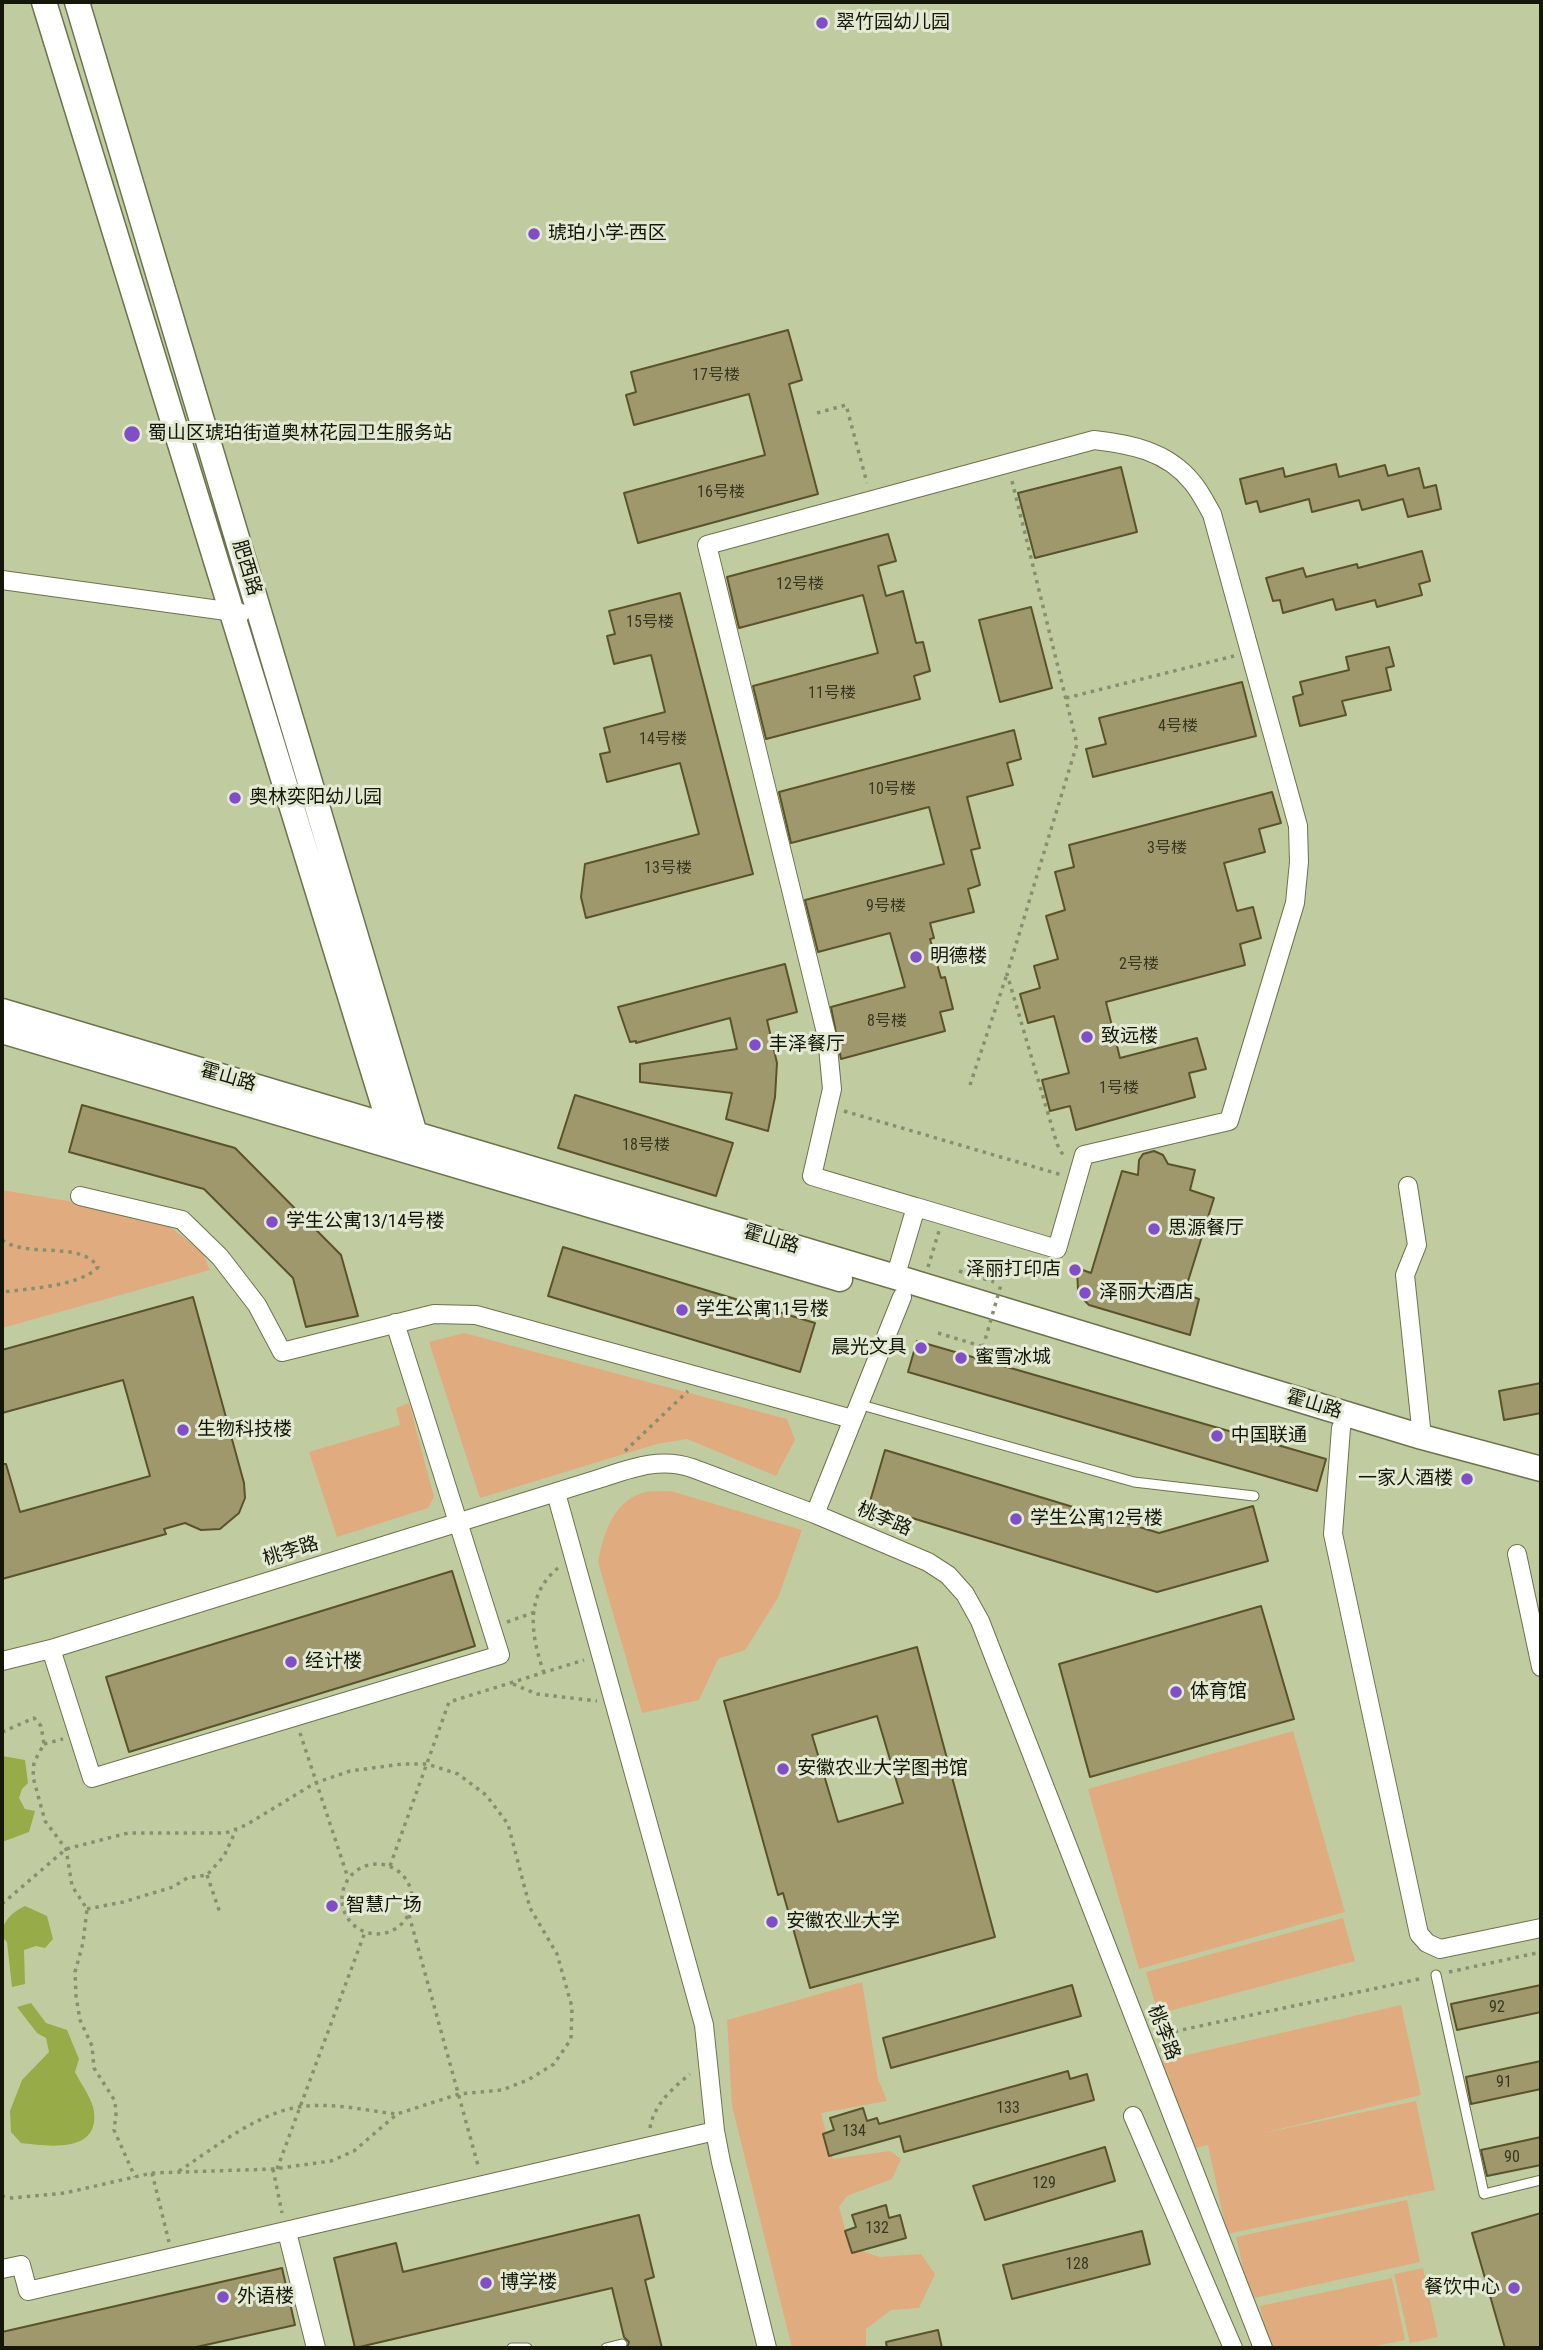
<!DOCTYPE html>
<html>
<head>
<meta charset="utf-8">
<style>
  body { margin:0 }
  #map { position:relative; width:1543px; height:2350px; overflow:hidden; background:#c0cca0; font-family:"Roboto Condensed",sans-serif }
  canvas { display:block }
  .frame { position:absolute; inset:0; border:4px solid #141707; pointer-events:none }
</style>
</head>
<body>
<div id="map">
<canvas width="1543" height="2350"></canvas>
<div class="frame"></div>
</div>
<script>
const g = document.querySelector('canvas').getContext('2d');
g.lineJoin = 'round';
function fill(path, color) { g.fillStyle = color; g.fill(path, 'evenodd'); }
function trace(path, color, width, dash) { g.strokeStyle = color; g.lineWidth = width; g.lineCap = dash ? 'butt' : 'round'; g.setLineDash(dash || []); g.stroke(path); }
function label(font, color, halo, rows, align = 'center') {
  g.font = font + ' "Roboto Condensed","Noto Sans SC",sans-serif'; g.lineWidth = 6; g.setLineDash([]); g.textBaseline = 'middle'; g.strokeStyle = halo; g.fillStyle = color; for (const [text, x, y, turn = 0] of rows) {
    g.save(); g.translate(x, y); g.rotate((+turn || 0) * Math.PI / 180); g.textAlign = isNaN(turn) ? turn : align; if (halo) g.strokeText(text, 0, 0); g.fillText(text, 0, 0); g.restore();
  }
}
fill(new Path2D(`
  M2,1190L157,1216L203,1253L210,1270L2,1328Z
  M464,1333L787,1419L795,1440L776,1476L687,1439L657,1444L480,1498L429,1342Z
  M409,1403L434,1497L428,1508L337,1537L309,1452L400,1425L396,1408Z
  M671,1491L802,1530L778,1598L745,1650L718,1659L699,1700L642,1713L598,1562C603,1535 613,1502 642,1493C650,1490 662,1492 671,1491Z
  M1293,1731L1345,1912L1139,1969L1088,1789Z
  M1343,1918L1355,1961L1158,2014L1146,1972Z
  M862,1982L878,2079L887,2101L821,2113L833,2159L890,2151L901,2159L892,2179L847,2196L839,2207L850,2247L880,2257L921,2254L935,2274L919,2308L891,2310L866,2329V2348H792L732,2106L727,2020Z
  M1401,2005L1421,2095L1259,2134L1416,2101L1435,2190L1227,2234L1208,2145L1182,2151L1161,2061Z
  M1407,2200L1420,2262L1250,2299L1236,2237Z
  M1423,2268L1438,2337L1410,2343L1394,2274Z
  M1392,2278L1405,2340L1366,2348H1269L1260,2306Z`), '#e1ab80');
fill(new Path2D(`
  M2,1756L25,1760L28,1783L22,1789L19,1798L25,1809L35,1811L29,1832L2,1842Z
  M25,1906L47,1916L53,1939L45,1948L36,1946L24,1950L25,1984L12,1987L7,1942L2,1937C2,1921 12,1912 25,1906Z
  M31,2003L46,2023L67,2030L79,2059L75,2072C81,2084 93,2100 94,2112C99,2154 47,2146 21,2143L11,2132L10,2111L22,2080L49,2052L46,2038L37,2033L17,2007Z`), '#97ab48');
const building = new Path2D(`
  M788,330L802,380L789,384L818,494L638,543L624,493L765,455L749,394L634,425L626,395L636,392L631,372Z
  M1336,464L1339,477L1385,465L1388,476L1419,468L1424,488L1436,485L1441,509L1408,517L1403,499L1362,510L1359,500L1312,512L1309,499L1260,512L1257,501L1246,504L1240,479L1283,468L1285,477Z
  M1121,467L1137,532L1035,558L1018,493Z
  M888,534L896,561L878,566L886,596L903,591L916,643L923,642L930,671L914,676L920,699L766,739L753,686L878,653L863,595L739,628L727,577Z
  M1422,551L1430,581L1419,584L1422,595L1377,607L1375,600L1336,610L1333,599L1283,613L1280,600L1273,601L1266,578L1303,568L1306,577L1357,564L1358,568Z
  M680,593L753,874L586,918L581,897L585,864L699,834L680,763L607,782L600,754L610,752L604,728L665,712L651,655L614,664L607,636L615,634L609,611Z
  M1031,607L1052,688L1000,702L979,620Z
  M1389,647L1394,666L1386,668L1391,690L1342,701L1346,715L1300,726L1293,697L1303,694L1300,682L1349,670L1346,657Z
  M1242,682L1256,736L1093,777L1086,749L1106,744L1099,718Z
  M1014,730L1021,759L1007,763L1013,785L967,797L980,848L971,850L980,885L968,889L974,912L930,923L934,938L930,939L941,978L945,977L953,1009L940,1012L945,1031L841,1059L831,1007L905,987L890,933L818,952L805,900L944,864L929,807L791,843L779,792Z
  M1272,792L1281,823L1259,829L1265,852L1224,863L1237,911L1253,907L1261,938L1240,944L1245,965L1106,1002L1120,1058L1197,1038L1206,1069L1189,1073L1195,1097L1076,1130L1070,1106L1050,1111L1042,1080L1069,1073L1054,1016L1028,1023L1020,994L1040,988L1034,966L1058,959L1046,916L1065,910L1055,872L1074,867L1069,845Z
  M785,964L797,1012L767,1020L777,1063L775,1097L768,1131L726,1119L732,1093L640,1082V1064L737,1049L730,1018L636,1043V1041L630,1042L618,1007Z
  M575,1095L733,1143L716,1196L558,1148Z
  M82,1105L235,1148L341,1255L358,1316L306,1327L293,1278L204,1189L69,1152Z
  M1154,1151L1163,1155L1168,1164L1195,1170L1190,1190L1214,1198L1184,1294L1199,1299L1190,1335L1089,1305L1082,1298L1078,1290L1077,1268L1091,1273L1122,1171L1138,1175L1139,1160L1143,1154Z
  M563,1247L815,1323L800,1372L548,1296Z
  M193,1297L244,1483L245,1498L239,1513L220,1529L201,1530L185,1523L164,1529L166,1534L2,1579V1464H6L20,1512L150,1476L123,1380L2,1413V1350Z
  M917,1341L1326,1459L1317,1491L908,1372Z
  M1541,1383V1413L1504,1420L1499,1391Z
  M885,1450L1159,1533L1253,1506L1268,1561L1157,1592L869,1505Z
  M452,1571L475,1646L129,1752L106,1677Z
  M1261,1606L1294,1719L1090,1777L1059,1664Z
  M917,1647L995,1937L810,1988L783,1893L778,1895L724,1701ZM877,1716L903,1803L838,1822L812,1735Z
  M1072,1985L1081,2016L891,2068L883,2038Z
  M1541,1985V2012L1457,2030L1451,2004Z
  M1541,2061V2089L1471,2104L1466,2077Z
  M1068,2071L1070,2079L1087,2074L1094,2100L904,2152L900,2136L829,2156L823,2134L834,2130L830,2118L863,2108L867,2121L877,2118L879,2124Z
  M1541,2137V2165L1487,2176L1481,2150Z
  M1105,2147L1115,2181L985,2220L973,2186Z
  M886,2205L889,2218L900,2215L906,2238L852,2253L845,2231L856,2227L852,2215Z
  M1541,2213V2348H1505L1472,2233Z
  M639,2215L654,2277L645,2280L662,2348H627L629,2342L624,2337L612,2288L355,2348L334,2258L396,2243L403,2272Z
  M1142,2231L1150,2264L1012,2299L1003,2265Z
  M282,2268L295,2325L192,2348H2V2332Z
  M938,2330L942,2348H887L886,2342Z`);
fill(building, '#a0986d');
trace(building, '#5a5329', 2);
const lane = new Path2D(`
  M858,1404L1134,1482L1254,1496
  M1436,1975L1484,2194L1541,2180
  M512,2348H527
  M606,2348L622,2344`);
const street = new Path2D(`
  M2,580L241,613
  M1408,1186L1417,1245L1405,1275L1422,1437
  M80,1196L182,1220L220,1257L257,1305L282,1352L434,1314L476,1315L852,1419
  M895,1278L916,1207L1057,1249L1084,1155L1229,1121L1295,903L1299,862L1298,826L1212,514C1206,504 1200,491 1192,482C1167,451 1130,444 1094,440L707,545L827,1037L832,1089L812,1176L916,1207
  M1341,1428L1333,1534L1419,1934L1427,1943L1440,1949L1541,1928
  M556,1493L704,2025L715,2131L721,2162L767,2348
  M815,1514L902,1297
  M1517,1554L1541,1667
  M51,1649L92,1778L500,1655L395,1323
  M2,1661L51,1649L595,1480C627,1470 658,1456 692,1468L815,1514L928,1562L948,1575L965,1594L980,1621L1263,2348
  M1133,2116L1233,2348
  M287,2232L316,2348
  M2,2269L21,2265L28,2291L715,2131`);
const secondary = new Path2D(`
  M44,2L390,1126
  M77,2L415,1134
  M2,1011L909,1281L1422,1437L1541,1469
  M2,1031L840,1279`);
trace(lane, '#6a744c', 11);
trace(street, '#6a744c', 20);
trace(secondary, '#6a744c', 27);
trace(new Path2D(`
  M817,413L846,405L867,483
  M1012,481L1077,744L1007,974L1057,1144L1064,1157
  M1066,698L1234,656
  M970,1085L1007,974
  M844,1111L1062,1175
  M2,1240C30,1259 80,1240 98,1267C81,1286 27,1289 2,1292
  M928,1267L939,1231
  M959,1271L994,1282
  M938,1333L1027,1360
  M625,1451L688,1391
  M507,1622L535,1612
  M544,1673C531,1636 524,1596 558,1568
  M513,1684L537,1694L597,1701
  M2,1732L34,1718L41,1726L44,1744L34,1762L33,1777L45,1821L66,1849L72,1886L87,1909L83,1943L75,1972L76,1996L80,2020L92,2046L94,2068L115,2101L116,2115L114,2130L135,2177
  M300,1733L348,1878
  M44,1744L63,1739
  M342 1899a35 35 0 1 1 70 0a35 35 0 1 1-70 0Z
  M390,1866L449,1702L584,1660
  M207,1875L220,1913
  M2,1904L66,1849L128,1833H226L246,1825L315,1783L350,1771L402,1764H427L458,1774L486,1795L508,1824L530,1908L557,1954L572,2007L571,2039L554,2064L528,2080L502,2090L459,2094L397,2114L354,2151L331,2161L273,2169L152,2173L65,2193L12,2198L2,2196
  M87,1909L123,1902L173,1887L187,1878L207,1875L224,1856L236,1830
  M409,1915L479,2169
  M1449,1972L1541,1952
  M1158,2035L1424,1978
  M650,2128C654,2104 673,2088 690,2074
  M273,2169L282,2213
  M277,2169L365,1932
  M179,2171C216,2147 254,2115 298,2107C330,2102 364,2110 396,2114
  M152,2173L169,2242`), '#87906d', 3.5, [3.5, 5]);
trace(lane, '#fff', 9);
trace(street, '#fff', 18);
trace(secondary, '#fff', 24);
trace(new Path2D(`
  M983,1347L1001,1285`), '#87906d', 3.5, [3.5, 5]);
for (const [x, y, r, color] of [
  [822,23,7,"#804ec6"],
  [534,234,7,"#804ec6"],
  [132,434,9,"#804ec6"],
  [235,798,7,"#804ec6"],
  [916,957,7,"#804ec6"],
  [1087,1037,7,"#804ec6"],
  [755,1045,7,"#804ec6"],
  [272,1222,7,"#804ec6"],
  [1154,1229,7,"#804ec6"],
  [1075,1270,7,"#804ec6"],
  [1085,1293,7,"#804ec6"],
  [682,1310,7,"#804ec6"],
  [921,1348,7,"#804ec6"],
  [961,1358,7,"#804ec6"],
  [183,1430,7,"#804ec6"],
  [1217,1436,7,"#804ec6"],
  [1467,1479,7,"#804ec6"],
  [1016,1519,7,"#804ec6"],
  [291,1662,7,"#804ec6"],
  [1176,1692,7,"#804ec6"],
  [783,1769,7,"#804ec6"],
  [332,1906,7,"#804ec6"],
  [772,1922,7,"#804ec6"],
  [486,2283,7,"#804ec6"],
  [1514,2288,7,"#804ec6"],
  [223,2297,7,"#804ec6"]
]) { const dot = new Path2D(); dot.arc(x, y, r, 0, 2 * Math.PI); g.fillStyle = color; g.fill(dot); trace(dot, '#e3e9d3', 2.5); }
label('16px', '#373720', null, [
  ["17号楼",716,376],
  ["16号楼",721,493],
  ["12号楼",800,585],
  ["15号楼",650,623],
  ["11号楼",832,694],
  ["4号楼",1178,727],
  ["14号楼",663,740],
  ["10号楼",892,790],
  ["3号楼",1167,849],
  ["13号楼",668,869],
  ["9号楼",886,907],
  ["2号楼",1139,965],
  ["8号楼",887,1022],
  ["1号楼",1119,1089],
  ["18号楼",646,1146],
  ["92",1497,2008],
  ["91",1504,2083],
  ["133",1008,2109],
  ["134",854,2132],
  ["90",1512,2158],
  ["129",1044,2184],
  ["132",877,2229],
  ["128",1077,2265]
]);
label('19px', '#141707', '#e3e9d3', [
  ["翠竹园幼儿园",836,23],
  ["琥珀小学-西区",548,234],
  ["蜀山区琥珀街道奥林花园卫生服务站",148,434],
  ["奥林奕阳幼儿园",249,798],
  ["明德楼",930,957],
  ["致远楼",1101,1037],
  ["丰泽餐厅",769,1045],
  ["学生公寓13/14号楼",286,1222],
  ["思源餐厅",1168,1229],
  ["泽丽打印店",1061,1270,"right"],
  ["泽丽大酒店",1099,1293],
  ["学生公寓11号楼",696,1310],
  ["晨光文具",907,1348,"right"],
  ["蜜雪冰城",975,1358],
  ["生物科技楼",197,1430],
  ["中国联通",1231,1436],
  ["一家人酒楼",1453,1479,"right"],
  ["学生公寓12号楼",1030,1519],
  ["经计楼",305,1662],
  ["体育馆",1190,1692],
  ["安徽农业大学图书馆",797,1769],
  ["智慧广场",346,1906],
  ["安徽农业大学",786,1922],
  ["博学楼",500,2283],
  ["餐饮中心",1500,2288,"right"],
  ["外语楼",237,2297]
], 'left');
label('19px', '#141707', '#e3e9d3', [
  ["肥西路",246,568,73],
  ["霍山路",228,1078,16],
  ["霍山路",771,1240,17],
  ["霍山路",1314,1405,17],
  ["桃李路",884,1520,23],
  ["桃李路",291,1552,-17],
  ["桃李路",1163,2033,69]
]);
</script>
</body>
</html>
